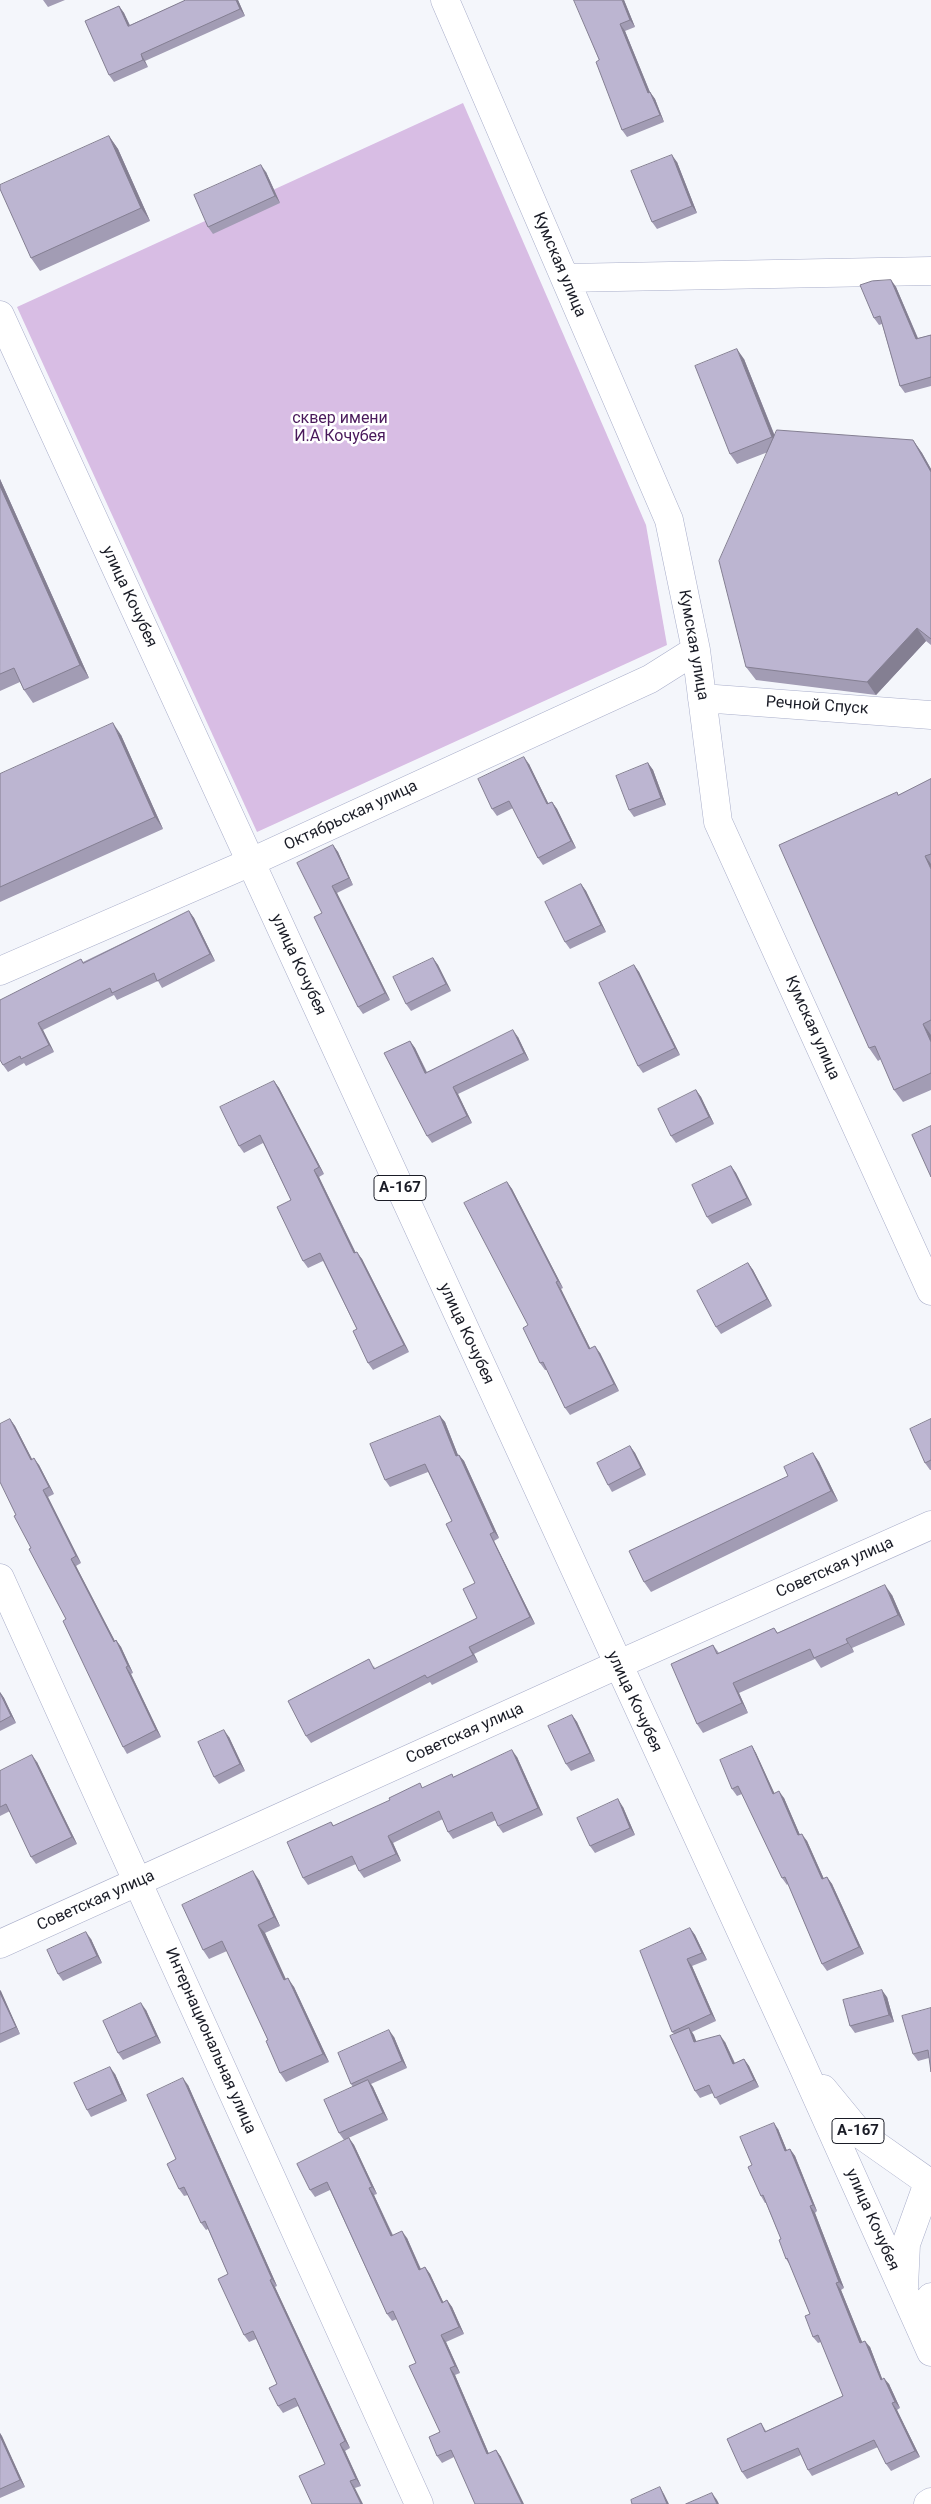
<!DOCTYPE html>
<html>
<head>
<meta charset="utf-8">
<style>
  body { margin:0 }
  canvas { display:block; background:#f4f6fb }
</style>
</head>
<body>
<canvas width="931" height="2504"></canvas>
<script>
const g = document.querySelector('canvas').getContext('2d');
g.lineJoin = 'round';
function fill(path, color) { g.fillStyle = color; g.fill(path, 'evenodd'); }
function trace(path, color, width, dash) { g.strokeStyle = color; g.lineWidth = width; g.lineCap = dash ? 'butt' : 'round'; g.setLineDash(dash || []); g.stroke(path); }
function label(font, color, halo, rows, align = 'center') {
  g.font = font + ' Roboto,sans-serif'; g.lineWidth = 5; g.setLineDash([]); g.textBaseline = 'middle'; g.strokeStyle = halo; g.fillStyle = color; for (const [text, x, y, turn = 0] of rows) {
    g.save(); g.translate(x, y); g.rotate((+turn || 0) * Math.PI / 180); g.textAlign = isNaN(turn) ? turn : align; if (halo) g.strokeText(text, 0, 0); g.fillText(text, 0, 0); g.restore();
  }
}
fill(new Path2D(`
  M463,103L646,525L667,645L257,832L17,307Z`), '#d8bde4');
const street = new Path2D(`
  M445,0L669,520L696,650L718,822L931,1291
  M565,278L931,271
  M702,698L931,715
  M0,971L251,862L650,679L696,650
  M0,1578L419,2504
  M617,1665L931,1525`);
const secondary = new Path2D(`
  M0,1944L617,1665`);
const primary = new Path2D(`
  M0,315L800,2060L931,2352
  M823,2089L860,2134L931,2184
  M904,2287L906,2244L928,2183
  M926,2340L931,2297
  M928,2504L931,2502`);
trace(street, '#a9aeca', 29);
trace(secondary, '#a9aeca', 29);
trace(primary, '#a9aeca', 29);
trace(street, '#fff', 28);
trace(secondary, '#fff', 28);
trace(primary, '#fff', 28);
fill(new Path2D(`
  M43,0H65L48,7Z
  M186,0H238L245,16L145,61L148,67L114,82L109,75L119,6L124,13L130,25Z
  M624,0L635,27L625,31L650,92L655,99L664,122L627,137L622,130L599,60Z
  M109,136L118,149L150,221L40,271L31,258Z
  M677,162L697,213L657,229L652,222Z
  M266,172L280,203L213,234L208,227Z
  M891,280L896,287L918,338L931,335V386L905,393L900,386L882,324L879,325L874,318Z
  M744,359L775,436L913,440L922,453L931,469V645L926,641L876,695L756,680L746,667L768,452L737,464L730,454Z
  M0,479L89,678L33,703L24,690L20,682L0,691Z
  M121,735L163,829L0,902V774Z
  M648,763L653,770L666,805L634,817L629,810Z
  M529,764L548,803L552,802L557,809L576,848L543,865L538,858L513,808L497,816L492,809Z
  M931,779V1090L903,1102L894,1090L881,1059L878,1061L869,1048L899,795Z
  M333,845L338,852L353,885L337,893L390,1000L363,1014L358,1007L322,913Z
  M581,884L586,891L606,932L570,949L565,942Z
  M189,911L194,918L215,961L162,988L158,981L117,1000L114,995L43,1030L54,1052L26,1066L24,1063L8,1072L3,1065L81,959L83,962Z
  M433,958L438,965L451,991L411,1011L406,1004Z
  M634,965L639,972L680,1055L643,1073L638,1066Z
  M518,1037L529,1060L458,1094L472,1123L432,1143L427,1136L410,1041L415,1048L427,1072Z
  M274,1081L279,1088L324,1174L319,1177L356,1253L362,1259L409,1352L373,1370L368,1363L357,1329L323,1261L308,1268L303,1261L291,1200L263,1143L244,1153L239,1146Z
  M696,1090L701,1097L714,1124L676,1143L671,1136Z
  M731,1166L736,1173L752,1205L712,1224L707,1217Z
  M507,1182L512,1189L563,1288L561,1289L590,1348L600,1353L619,1391L570,1415L565,1408L547,1370H545L540,1363L528,1325Z
  M748,1263L753,1270L772,1306L721,1334L716,1327Z
  M440,1416L445,1422L458,1455H459L464,1461L499,1538L494,1541L535,1624L474,1654L478,1662L432,1685L430,1682L311,1743L306,1736L374,1666L375,1669L477,1618L475,1583L452,1521L428,1472L390,1487L385,1480Z
  M10,1419L15,1426L32,1459L39,1465L54,1494L48,1497L81,1563L76,1566L115,1641L116,1640L121,1647L133,1673L131,1674L161,1737L127,1754L123,1747L66,1619L31,1548L16,1515Z
  M931,1419V1470H930L925,1463Z
  M630,1446L635,1453L646,1475L612,1492L608,1485Z
  M813,1453L819,1462L838,1501L651,1592L644,1582L788,1476Z
  M892,1595L905,1625L852,1648L854,1652L821,1668L815,1659L739,1693L748,1713L703,1733L697,1724L713,1645L719,1653L774,1628L778,1633Z
  M0,1692L4,1698L16,1723L0,1731Z
  M572,1715L577,1722L595,1761L571,1771L566,1764Z
  M229,1737L245,1771L219,1784L214,1777Z
  M752,1746L756,1753L774,1793L784,1798L800,1835L807,1841L824,1879L827,1877L832,1884L864,1954L827,1971L822,1964L788,1884L787,1885L782,1878L742,1794L737,1796L732,1789Z
  M517,1757L543,1815L503,1833L498,1826L496,1820L453,1839L448,1832L443,1819L393,1843L401,1861L364,1878L359,1871L356,1864L308,1885L303,1878L331,1822L334,1826L423,1788Z
  M37,1762L77,1844L36,1864L31,1857L10,1811L0,1816V1771Z
  M623,1807L635,1835L595,1853L590,1846Z
  M259,1880L280,1926L265,1933L285,1979L294,1987L329,2062L286,2082L280,2073L268,2040L227,1951L209,1959L203,1950Z
  M690,1928L695,1935L707,1960L692,1966L716,2021L692,2032L696,2041L725,2042L735,2063L744,2059L749,2066L759,2087L720,2105L713,2093L700,2098L695,2091L674,2034L672,2032Z
  M91,1939L102,1963L63,1981L58,1974Z
  M0,1990L20,2034L0,2043Z
  M887,1997L894,2022L855,2033L850,2026Z
  M931,2008L929,2058L918,2061L913,2054Z
  M146,2010L161,2043L123,2060L118,2053Z
  M394,2037L407,2068L371,2084L373,2087L388,2120L344,2140L339,2133L353,2087L351,2084Z
  M115,2074L127,2101L91,2117L87,2110Z
  M188,2085L277,2286L275,2287L350,2448L345,2451L361,2486L355,2488L325,2464L298,2406L283,2413L278,2406L277,2384L256,2339L249,2342L244,2335L228,2274L208,2229L206,2230L201,2223L188,2195L184,2196L179,2189L176,2159Z
  M778,2129L787,2151L790,2149L795,2156L817,2211L815,2213L844,2288L841,2290L862,2342L870,2347L882,2379L889,2384L900,2408L897,2410L920,2457L891,2471L886,2464L878,2447L812,2476L808,2470L801,2455L747,2479L742,2472L761,2423L766,2431L843,2396L821,2342L818,2343L813,2337L810,2314L790,2265L786,2259L781,2239L766,2203H765L761,2196L752,2165Z
  M349,2138L354,2145L377,2194L374,2195L393,2235L407,2238L421,2269L425,2267L430,2274L443,2302L447,2300L452,2307L464,2334L446,2342L460,2373L455,2375L489,2454L496,2450L501,2457H454L442,2463L437,2456L440,2432L416,2363L397,2319L392,2321L387,2314L330,2190L315,2197L310,2190Z
  M0,2433L25,2487L0,2498Z`), '#a29cb4');
fill(new Path2D(`
  M236,0H238L245,16L240,9Z
  M622,0H624L635,27L630,20Z
  M119,6L124,13L133,33L128,26Z
  M620,24L625,31L653,100L648,93Z
  M141,54L145,61L148,67L143,60Z
  M650,92L655,99L664,122L660,115Z
  M109,136L118,149L150,221L141,208Z
  M672,155L677,162L697,213L692,206Z
  M261,165L266,172L280,203L275,196Z
  M891,280L896,287L921,346L916,339Z
  M737,349L744,359L779,447L772,437Z
  M913,440L922,453L931,469V472Z
  M0,479L89,678L80,665L0,486Z
  M917,628L926,641L876,695L867,682Z
  M113,723L121,735L163,829L155,817Z
  M524,757L529,764L552,811L547,804Z
  M648,763L653,770L666,805L661,798Z
  M552,802L557,809L576,848L571,841Z
  M333,845L338,852L353,885L349,878Z
  M925,856L931,864V869Z
  M581,884L586,891L606,932L601,925Z
  M332,886L337,893L390,1000L385,993Z
  M189,911L194,918L215,961L210,954Z
  M433,958L438,965L451,991L446,984Z
  M634,965L639,972L680,1055L675,1048Z
  M38,1023L43,1030L54,1052L49,1045Z
  M923,1024L931,1035V1042Z
  M513,1030L518,1037L529,1060L524,1053Z
  M410,1041L415,1048L430,1080L425,1073Z
  M274,1081L279,1088L324,1174L319,1167Z
  M453,1087L458,1094L472,1123L467,1116Z
  M696,1090L701,1097L714,1124L709,1117Z
  M731,1166L736,1173L752,1205L747,1198Z
  M314,1170L319,1177L359,1260L354,1253Z
  M507,1182L512,1189L563,1288L558,1281Z
  M357,1252L362,1259L409,1352L404,1345Z
  M748,1263L753,1270L772,1306L767,1299Z
  M556,1282L561,1289L594,1356L589,1349Z
  M595,1346L600,1353L619,1391L614,1384Z
  M440,1416L445,1422L461,1463L456,1456Z
  M10,1419L15,1426L36,1467L31,1460Z
  M630,1446L635,1453L646,1475L641,1468Z
  M813,1453L819,1462L838,1501L831,1491Z
  M459,1455L464,1461L499,1538L494,1532Z
  M34,1458L39,1465L54,1494L49,1487Z
  M43,1490L48,1497L81,1563L76,1556Z
  M490,1534L494,1541L535,1624L530,1617Z
  M71,1559L76,1566L119,1649L114,1642Z
  M885,1585L892,1595L905,1625L898,1615Z
  M846,1639L852,1648L854,1652L848,1643Z
  M116,1640L121,1647L133,1673L128,1666Z
  M469,1647L474,1654L478,1662L473,1655Z
  M126,1667L131,1674L161,1737L156,1730Z
  M733,1683L739,1693L748,1713L742,1703Z
  M0,1692L4,1698L16,1723L11,1716Z
  M572,1715L577,1722L595,1761L590,1753Z
  M224,1730L229,1737L245,1771L240,1764Z
  M752,1746L756,1753L778,1801L773,1794Z
  M512,1750L517,1757L543,1815L538,1808Z
  M32,1755L37,1762L77,1844L72,1837Z
  M779,1791L784,1798L803,1842L798,1835Z
  M618,1799L623,1807L635,1835L630,1828Z
  M802,1834L807,1841L827,1886L822,1879Z
  M388,1836L393,1843L401,1861L396,1854Z
  M253,1871L259,1880L280,1926L274,1917Z
  M827,1877L832,1884L864,1954L859,1947Z
  M258,1925L265,1933L290,1988L284,1980Z
  M690,1928L695,1935L707,1960L702,1953Z
  M86,1932L91,1939L102,1963L97,1956Z
  M687,1959L692,1966L716,2021L711,2014Z
  M288,1978L294,1987L329,2062L323,2054Z
  M0,1990L1,1991L20,2034L16,2027L0,1993Z
  M882,1990L887,1997L894,2022L889,2015Z
  M141,2003L146,2010L161,2043L156,2036Z
  M689,2028L694,2035L699,2049L694,2042Z
  M389,2030L394,2037L407,2068L402,2061Z
  M720,2035L725,2042L738,2071L733,2064Z
  M744,2059L749,2066L759,2087L754,2080Z
  M110,2067L115,2074L127,2101L122,2094Z
  M183,2078L188,2085L277,2286L272,2279Z
  M368,2080L373,2087L388,2120L383,2113Z
  M774,2123L778,2129L790,2158L785,2151Z
  M349,2138L354,2145L377,2194L372,2187Z
  M790,2149L795,2156L817,2211L813,2205Z
  M369,2188L374,2195L396,2243L391,2236Z
  M810,2206L815,2213L844,2288L839,2282Z
  M402,2231L407,2238L424,2277L419,2270Z
  M425,2267L430,2274L447,2310L442,2303Z
  M270,2280L275,2287L350,2448L345,2441Z
  M836,2283L841,2290L865,2349L860,2343Z
  M447,2300L452,2307L464,2334L459,2327Z
  M441,2335L446,2342L460,2373L455,2366Z
  M865,2341L870,2347L885,2386L881,2380Z
  M450,2368L455,2375L492,2461L487,2454Z
  M884,2378L889,2384L900,2408L895,2402Z
  M892,2403L897,2410L920,2457L915,2451Z
  M0,2433L2,2436L25,2487L20,2480L0,2436Z
  M340,2444L345,2451L361,2486L356,2479Z
  M496,2450L501,2457L524,2504H522Z
  M350,2481L355,2488L363,2504H361Z
  M660,2487L664,2494L669,2504H667Z
  M712,2493L717,2500L719,2504H717Z`), '#847f92');
const building = new Path2D(`
  M186,0H236L240,9L141,54L143,60L109,75L85,21L119,6L128,26Z
  M574,0H622L630,20L620,24L648,93L650,92L660,115L622,130L596,62L599,60Z
  M109,136L141,208L31,258L0,189V185Z
  M672,155L692,206L652,222L631,171Z
  M261,165L275,196L208,227L194,195Z
  M891,280L916,339L931,335V377L900,386L880,316L874,318L860,285L872,281Z
  M737,349L772,437L730,454L695,366Z
  M777,430L913,440L931,472V639L917,628L867,682L746,667L719,561Z
  M0,486L80,665L24,690L14,668L0,674Z
  M113,723L155,817L0,887V774Z
  M524,757L547,804L552,802L571,841L538,858L509,801L492,809L478,779Z
  M648,763L661,798L629,810L616,776Z
  M931,779V854L925,856L931,869V1020L923,1024L931,1042V1073L894,1090L875,1046L869,1048L779,845L897,792L898,795Z
  M333,845L349,878L332,886L385,993L358,1007L314,917L322,913L297,863Z
  M581,884L601,925L565,942L545,902Z
  M189,911L210,954L157,981L154,973L112,993L110,988L38,1023L49,1045L21,1059L20,1056L3,1065L0,1060V1000L81,959L83,963Z
  M433,958L446,984L406,1004L393,977Z
  M634,965L675,1048L638,1066L599,983Z
  M513,1030L524,1053L453,1087L467,1116L427,1136L384,1053L410,1041L425,1073Z
  M274,1081L319,1167L314,1170L354,1253L357,1252L404,1345L368,1363L353,1331L357,1329L320,1253L303,1261L277,1207L291,1200L260,1135L239,1146L220,1107Z
  M696,1090L709,1117L671,1136L658,1109Z
  M931,1126V1177L912,1135Z
  M731,1166L747,1198L707,1217L692,1185Z
  M507,1182L558,1281L556,1282L589,1349L595,1346L614,1384L565,1408L543,1362L540,1363L523,1328L528,1325L464,1203Z
  M748,1263L767,1299L716,1327L697,1291Z
  M440,1416L456,1456L459,1455L494,1532L490,1534L530,1617L469,1647L473,1655L427,1678L425,1675L306,1736L288,1701L369,1659L374,1669L477,1618L463,1589L475,1583L446,1524L452,1521L425,1464L385,1480L370,1444Z
  M10,1419L31,1460L34,1458L49,1487L43,1490L76,1556L71,1559L114,1642L116,1640L128,1666L126,1667L156,1730L123,1747L63,1621L66,1619L29,1549L31,1548L14,1516L16,1515L0,1482V1424Z
  M931,1419V1460L925,1463L910,1429Z
  M630,1446L641,1468L608,1485L597,1463Z
  M813,1453L831,1491L644,1582L629,1551L788,1476L784,1467Z
  M885,1585L898,1615L846,1639L848,1643L814,1658L810,1649L733,1683L742,1703L697,1724L671,1664L713,1645L717,1654L774,1628L777,1633Z
  M0,1693L11,1716L0,1722Z
  M572,1715L590,1753L566,1764L548,1726Z
  M224,1730L240,1764L214,1777L198,1742Z
  M752,1746L773,1794L779,1791L798,1835L802,1834L822,1879L827,1877L859,1947L822,1964L785,1877L782,1878L738,1786L732,1789L720,1760Z
  M512,1750L538,1808L498,1826L492,1812L448,1832L439,1811L388,1836L396,1854L359,1871L352,1856L303,1878L287,1842L331,1822L333,1826L390,1800L389,1798L420,1783L422,1788L452,1774L453,1777Z
  M32,1755L72,1837L31,1857L6,1804L0,1807V1771Z
  M618,1799L630,1828L590,1846L577,1818Z
  M253,1871L274,1917L258,1925L284,1980L288,1978L323,2054L280,2073L266,2041L268,2040L222,1941L203,1950L182,1905Z
  M690,1928L702,1953L687,1959L711,2014L672,2032L640,1951Z
  M86,1932L97,1956L58,1974L47,1950Z
  M882,1990L889,2015L850,2026L843,2000Z
  M0,1993L16,2027L0,2034Z
  M141,2003L156,2036L118,2053L103,2021Z
  M931,2008V2072L928,2050L913,2054L902,2016Z
  M689,2028L694,2042L720,2035L733,2064L744,2059L754,2080L715,2098L709,2085L695,2091L670,2036Z
  M389,2030L402,2061L351,2084L338,2053Z
  M110,2067L122,2094L87,2110L74,2083Z
  M183,2078L272,2279L270,2280L345,2441L340,2444L356,2479L350,2481L361,2504H312L299,2476L325,2464L295,2398L278,2406L269,2388L277,2384L253,2331L244,2335L218,2279L228,2274L205,2221L201,2223L184,2187L179,2189L167,2164L176,2159L147,2095Z
  M368,2080L383,2113L339,2133L324,2100Z
  M774,2123L785,2151L790,2149L813,2205L810,2206L839,2282L836,2283L860,2343L865,2341L881,2380L884,2378L895,2402L892,2403L915,2451L886,2464L874,2440L808,2470L798,2448L742,2472L727,2439L761,2423L765,2432L843,2396L818,2335L813,2337L805,2316L810,2314L787,2258L786,2259L779,2240L781,2239L763,2195L761,2196L748,2167L752,2165L740,2137Z
  M349,2138L372,2187L369,2188L391,2236L402,2231L419,2270L425,2267L442,2303L447,2300L459,2327L441,2335L455,2366L450,2368L487,2454L496,2450L522,2504H475L451,2450L437,2456L429,2437L440,2432L409,2366L416,2363L393,2311L387,2314L327,2182L310,2190L297,2164Z
  M0,2436L20,2480L0,2489Z
  M660,2487L667,2504H632L631,2500Z
  M712,2493L717,2504H686Z`);
fill(building, '#bcb5d1');
trace(building, '#847f92', 1);
for (const [x, y, w] of [
  [400,1188,52],
  [858,2131,52]
]) { const box = new Path2D(); box.roundRect(x - w / 2, y - 12.5, w, 25, 4); g.fillStyle = '#fff'; g.fill(box); trace(box, '#1a1c26', 1); }
label('bold 15px', '#1a1c26', null, [
  ["А-167",400,1188],
  ["А-167",858,2131]
]);
label('16px', '#1a1c26', '#fff', [
  ["Кумская улица",559,265,67],
  ["улица Кочубея",129,597,65],
  ["Кумская улица",693,645,80],
  ["Речной Спуск",817,706,4],
  ["Октябрьская улица",351,816,-25],
  ["улица Кочубея",298,965,65],
  ["Кумская улица",812,1028,66],
  ["улица Кочубея",466,1334,65],
  ["Советская улица",835,1568,-24],
  ["улица Кочубея",634,1702,65],
  ["Советская улица",465,1734,-24],
  ["Советская улица",96,1901,-24],
  ["Интернациональная улица",210,2041,66],
  ["улица Кочубея",872,2220,66]
]);
label('16px', '#49195b', '#fff', [
  ["сквер имени",340,419],
  ["И.А Кочубея",340,437]
]);
</script>
</body>
</html>
